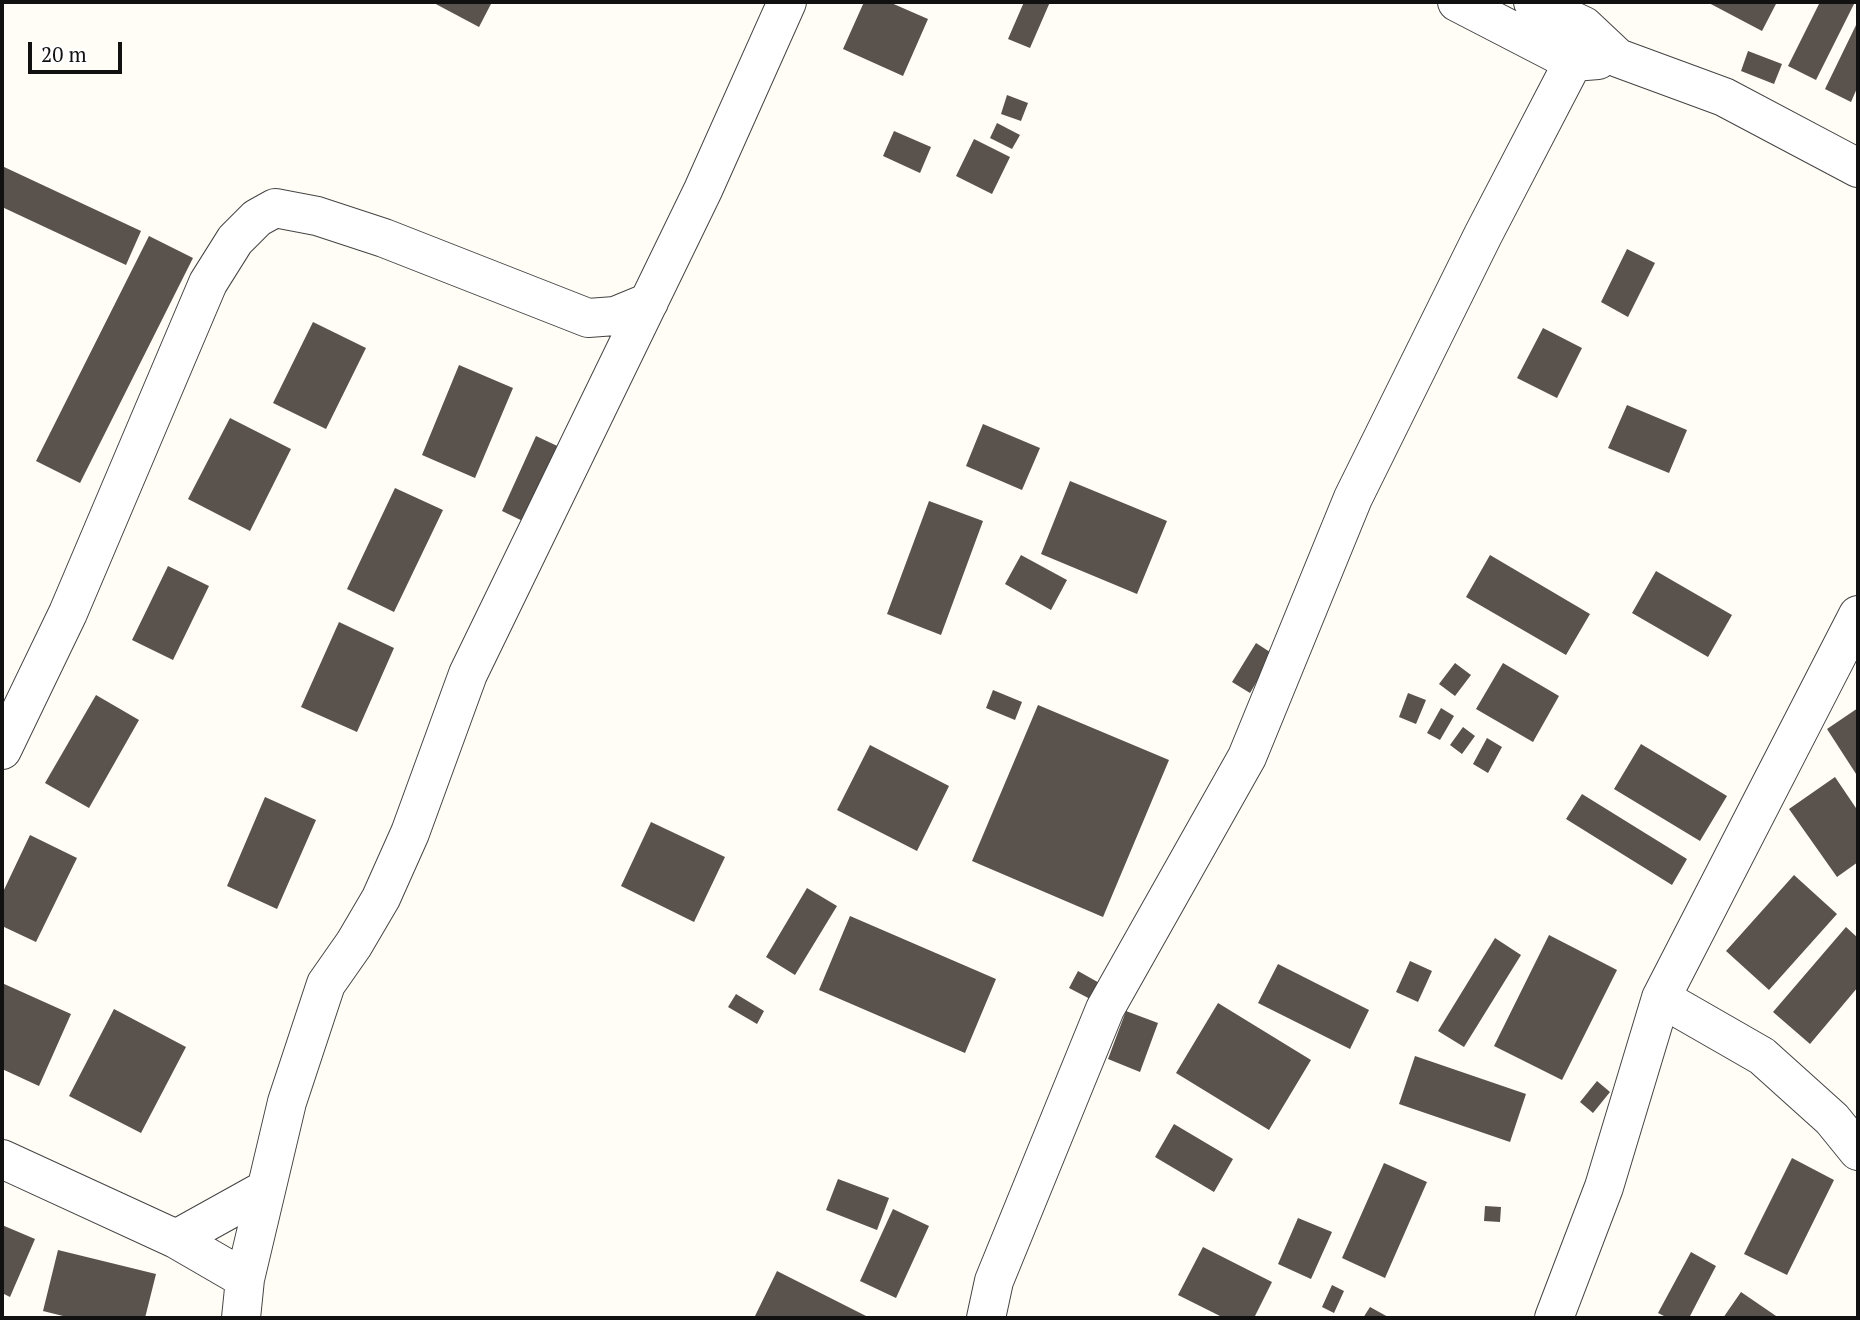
<!DOCTYPE html>
<html>
<head>
<meta charset="utf-8">
<style>
  body { margin:0 }
  #map { position:relative; width:1860px; height:1320px; overflow:hidden; background:#fffdf5; font-family:"PT Serif",serif }
  canvas { display:block }
  .frame { position:absolute; inset:0; border:4px solid #111; pointer-events:none }
  .scale { position:absolute; left:28px; top:42px; width:94px; height:32px; box-sizing:border-box; border:4px solid #111; border-top:0; padding-left:9px; font-size:21px; line-height:24px; white-space:nowrap; color:#111; -webkit-text-stroke:5px #fff; paint-order:stroke }
</style>
</head>
<body>
<div id="map">
<canvas width="1860" height="1320"></canvas>
<div class="frame"></div>
<div class="scale">20 m</div>
</div>
<script>
const g = document.querySelector('canvas').getContext('2d');
g.lineJoin = 'round';
function fill(path, color) { g.fillStyle = color; g.fill(path, 'evenodd'); }
function trace(path, color, width, dash) { g.strokeStyle = color; g.lineWidth = width; g.lineCap = dash ? 'butt' : 'round'; g.setLineDash(dash || []); g.stroke(path); }
fill(new Path2D(`
  M432,2H492L479,27Z
  M864,2H889L928,19L903,76L843,49Z
  M1024,2H1050L1030,48L1008,39Z
  M1707,2H1777L1762,31Z
  M1820,2H1855L1816,80L1788,66Z
  M1858,21V86L1851,102L1825,89Z
  M1748,51L1782,64L1774,84L1741,71Z
  M1007,95L1028,103L1021,121L1001,114Z
  M997,123L1020,135L1012,149L990,138Z
  M894,131L931,147L920,173L883,156Z
  M974,139L1010,157L992,194L956,176Z
  M2,166L141,231L126,265L2,207Z
  M149,236L193,258L80,483L36,461Z
  M1627,249L1655,263L1628,317L1601,302Z
  M313,322L366,348L326,429L273,403Z
  M1543,328L1582,348L1557,398L1517,378Z
  M459,365L513,388L475,478L422,455Z
  M1627,405L1687,430L1669,473L1608,448Z
  M230,418L291,449L250,531L188,499Z
  M983,424L1040,448L1022,490L966,466Z
  M536,436L568,451L533,526L502,511Z
  M1070,481L1167,521L1137,594L1041,554Z
  M395,488L443,510L394,612L347,589Z
  M929,501L983,521L941,635L887,614Z
  M1021,555L1067,580L1051,610L1005,584Z
  M1490,555L1590,614L1566,655L1466,597Z
  M168,566L209,586L173,660L132,640Z
  M1656,571L1732,615L1708,657L1632,613Z
  M339,622L394,648L357,732L301,707Z
  M1256,643L1273,654L1250,693L1232,682Z
  M1455,663L1471,675L1455,696L1439,684Z
  M1503,663L1559,696L1533,742L1476,709Z
  M993,690L1022,702L1015,720L986,708Z
  M1408,693L1426,700L1416,724L1399,717Z
  M96,695L139,720L89,808L45,783Z
  M1038,705L1169,760L1103,917L972,861Z
  M1441,708L1454,716L1440,740L1427,733Z
  M1858,708V777L1827,729Z
  M1463,727L1475,736L1462,754L1450,745Z
  M1487,738L1502,747L1488,773L1473,764Z
  M1641,744L1727,796L1700,841L1614,789Z
  M870,745L949,786L917,851L837,810Z
  M1835,777L1858,811V862L1837,877L1789,809Z
  M1582,794L1687,859L1672,885L1566,819Z
  M265,797L316,820L277,909L227,886Z
  M651,822L725,857L694,922L621,886Z
  M30,835L77,858L36,942L2,926V894Z
  M1794,875L1837,914L1769,990L1726,951Z
  M807,888L837,906L795,975L766,957Z
  M850,916L996,979L965,1053L819,990Z
  M1846,927L1858,938V987L1810,1044L1773,1012Z
  M1549,935L1617,970L1562,1080L1494,1046Z
  M1495,938L1521,955L1464,1047L1438,1031Z
  M1410,961L1432,971L1418,1002L1396,992Z
  M1278,964L1369,1010L1350,1049L1258,1003Z
  M1078,971L1103,985L1094,1001L1069,988Z
  M2,983L71,1014L39,1086L2,1069Z
  M736,994L764,1011L757,1024L728,1007Z
  M1218,1003L1311,1060L1269,1130L1176,1073Z
  M114,1009L186,1047L141,1133L69,1096Z
  M1126,1011L1158,1023L1140,1072L1108,1059Z
  M1415,1056L1526,1094L1510,1142L1399,1104Z
  M1597,1081L1610,1092L1593,1113L1580,1102Z
  M1174,1124L1233,1159L1214,1192L1155,1157Z
  M1792,1158L1834,1180L1787,1275L1744,1254Z
  M1384,1163L1427,1182L1385,1278L1342,1258Z
  M838,1179L889,1198L877,1230L826,1210Z
  M1485,1206L1501,1207L1500,1222L1484,1221Z
  M893,1209L929,1226L896,1298L860,1281Z
  M1298,1218L1332,1232L1311,1279L1278,1264Z
  M2,1225L35,1239L10,1297L2,1293Z
  M1203,1247L1272,1282L1254,1318H1224L1178,1295Z
  M58,1250L156,1274L145,1318H71L43,1311Z
  M1691,1252L1716,1266L1689,1318H1668L1658,1313Z
  M777,1271L870,1318H758L755,1316Z
  M1332,1285L1344,1291L1334,1313L1322,1307Z
  M1741,1292L1779,1318H1723Z
  M1370,1307L1390,1318H1363Z`), '#5a524d');
const street = new Path2D(`
  M1457,2L1573,62L1598,60
  M1533,2L1584,26L1618,58L1724,97L1858,168
  M2,750L68,613L208,283L235,240L257,218L275,208L317,216L384,238L588,318L615,316L649,302
  M1661,998L1762,1056L1832,1119L1858,1151
  M2,1159L176,1239L245,1279
  M176,1239L266,1189
  M241,1318L245,1279L287,1102L326,984L354,944L381,898L410,833L468,674L703,190L787,2
  M986,1318L994,1281L1105,1009L1247,757L1353,498L1483,235L1573,62
  M1554,1318L1604,1187L1661,998L1858,615`);
trace(street, '#444', 40);
trace(street, '#fff', 38);
</script>
</body>
</html>
